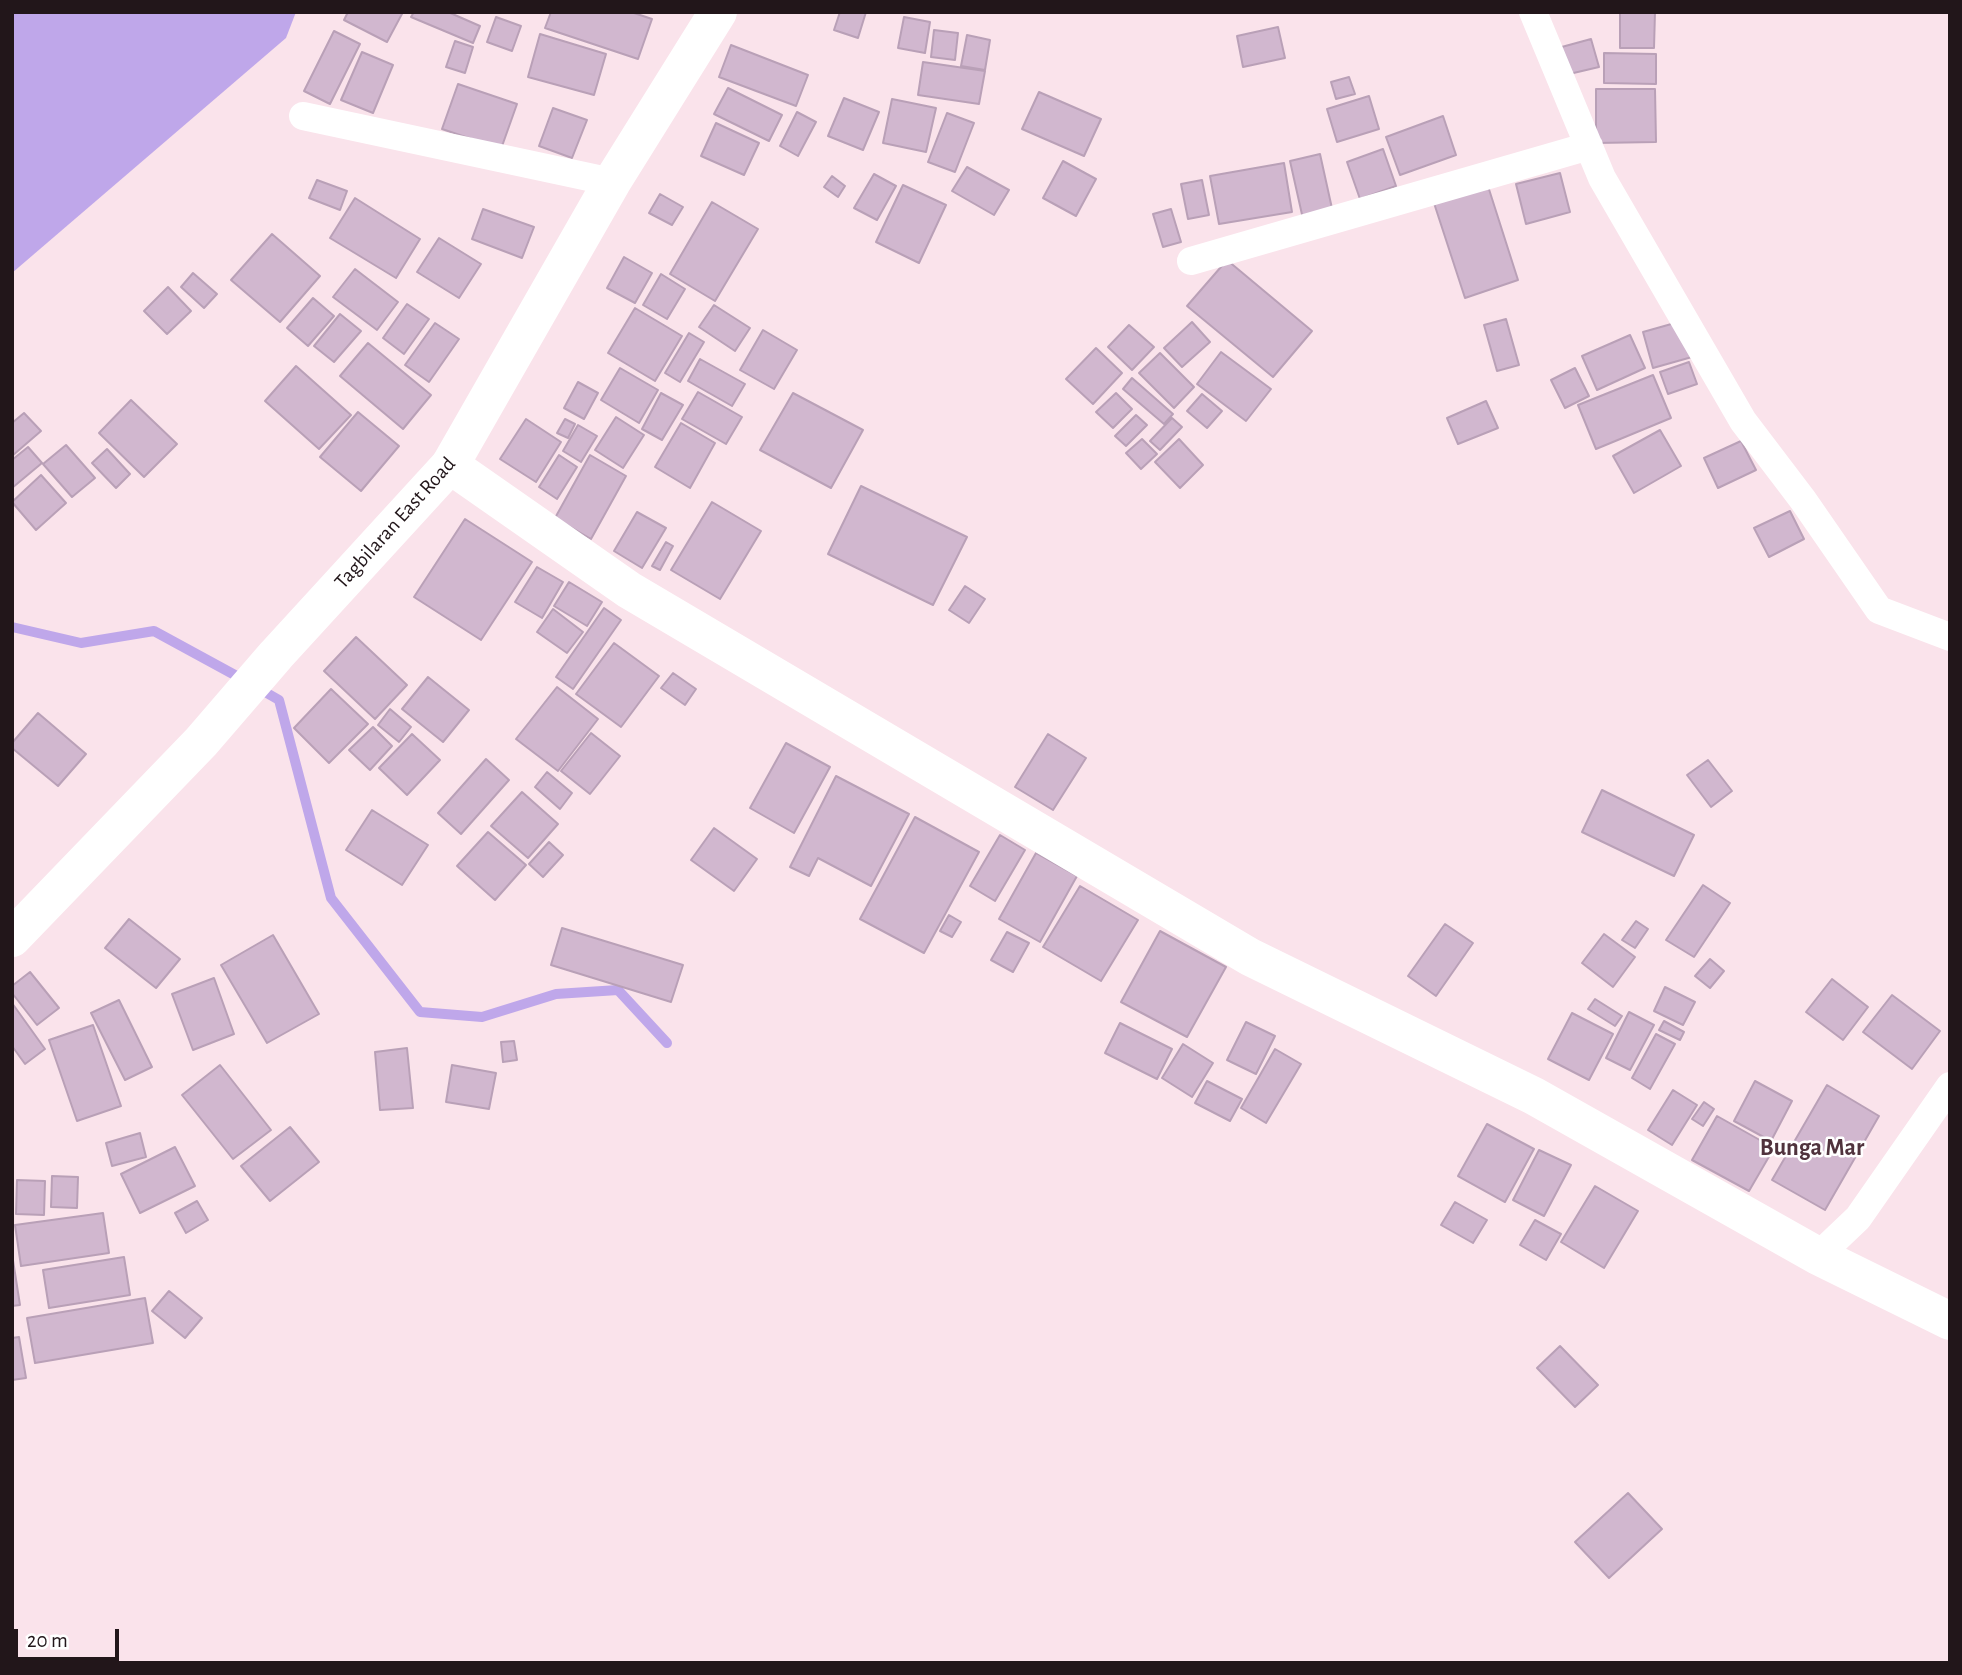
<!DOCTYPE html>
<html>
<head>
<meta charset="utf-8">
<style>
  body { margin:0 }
  #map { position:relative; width:1962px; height:1675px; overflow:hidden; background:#fae3eb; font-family:"Alegreya Sans",sans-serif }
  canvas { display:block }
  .frame { position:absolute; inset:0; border:14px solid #22161a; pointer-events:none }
  .scale { position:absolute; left:14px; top:1629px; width:105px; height:32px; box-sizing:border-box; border:4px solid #22161a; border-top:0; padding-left:9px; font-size:21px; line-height:24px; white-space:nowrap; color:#22161a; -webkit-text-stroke:5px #fff; paint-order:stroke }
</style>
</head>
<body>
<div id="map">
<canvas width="1962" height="1675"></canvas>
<div class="frame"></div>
<div class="scale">20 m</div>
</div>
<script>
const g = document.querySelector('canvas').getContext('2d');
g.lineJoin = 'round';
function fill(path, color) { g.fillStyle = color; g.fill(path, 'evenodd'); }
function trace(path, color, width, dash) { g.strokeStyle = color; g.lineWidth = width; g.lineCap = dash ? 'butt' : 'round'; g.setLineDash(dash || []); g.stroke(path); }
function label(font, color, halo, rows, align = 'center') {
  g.font = font + ' "Alegreya Sans",sans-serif'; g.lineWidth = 5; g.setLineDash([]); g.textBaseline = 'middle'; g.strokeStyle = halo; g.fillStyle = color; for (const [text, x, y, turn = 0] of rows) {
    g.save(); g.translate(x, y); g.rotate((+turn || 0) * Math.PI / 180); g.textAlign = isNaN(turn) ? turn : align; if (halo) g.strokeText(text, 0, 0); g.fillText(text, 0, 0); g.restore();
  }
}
fill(new Path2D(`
  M12,12H296L286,38L12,273Z`), '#bfa7ea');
trace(new Path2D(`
  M12,627L81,643L154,631L244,680
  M258,688L279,700L331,898L420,1012L482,1017L556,994L618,990L667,1043`), '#bfa7ea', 10);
const building = new Path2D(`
  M348,12H403L387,42L344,20Z
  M414,12H448L480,26L473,43L411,17Z
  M551,12H631L652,19L638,59L545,28Z
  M840,12H866L858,38L834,30Z
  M1620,12H1655L1654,48H1620Z
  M496,17L521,26L512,51L487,42Z
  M904,17L930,22L925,53L898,48Z
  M1278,27L1285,58L1243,67L1237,36Z
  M934,30L958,33L955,60L931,57Z
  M334,31L360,44L330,104L304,91Z
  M540,34L606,54L594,95L528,77Z
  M967,35L990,40L985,70L961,66Z
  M1591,39L1599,67L1565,75L1558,48Z
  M455,41L473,47L465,73L446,67Z
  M731,45L808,75L796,106L719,77Z
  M362,52L393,65L373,113L341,100Z
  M1604,53L1656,54V84L1604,83Z
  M923,62L985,71L979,104L918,95Z
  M1349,77L1355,94L1336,99L1331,82Z
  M458,84L517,104L501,149L442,129Z
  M728,88L782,115L769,141L714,114Z
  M1596,89H1655L1656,142L1596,143Z
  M1039,92L1101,119L1084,156L1022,129Z
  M1369,96L1379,129L1337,142L1327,109Z
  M844,98L879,112L863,150L828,136Z
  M892,99L936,108L926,152L883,143Z
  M553,108L587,120L572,158L539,146Z
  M797,112L816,122L798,156L780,146Z
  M947,113L974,123L955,172L928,162Z
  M1443,116L1456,155L1400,175L1386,137Z
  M716,123L759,143L744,175L701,156Z
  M1383,149L1396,186L1360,199L1347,162Z
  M1320,154L1333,213L1303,219L1290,161Z
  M1063,161L1096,179L1076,216L1043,198Z
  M1284,163L1292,212L1219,224L1210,176Z
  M967,167L1009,190L994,215L952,191Z
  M1560,173L1570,212L1526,224L1516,184Z
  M874,174L896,186L877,220L854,208Z
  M832,176L845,186L838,197L824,187Z
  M317,180L347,191L340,210L309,198Z
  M1202,180L1209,215L1188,219L1181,184Z
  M1487,183L1518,280L1465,298L1433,200Z
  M903,185L946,205L919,263L876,242Z
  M660,194L683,207L672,225L649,213Z
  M355,198L420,239L396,278L330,238Z
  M712,202L758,229L715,301L670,274Z
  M483,209L534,227L522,258L472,239Z
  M1171,209L1181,242L1163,247L1153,214Z
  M272,234L320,276L280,322L231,280Z
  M439,238L481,264L459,298L417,272Z
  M624,257L652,273L635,303L607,288Z
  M1227,260L1312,331L1273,377L1187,306Z
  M355,269L398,302L377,330L333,297Z
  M193,273L217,294L204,308L181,287Z
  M661,274L685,289L667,319L643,305Z
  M168,287L191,311L167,334L144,311Z
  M313,298L334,316L308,346L287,328Z
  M407,304L429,319L404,354L383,338Z
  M714,305L750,328L735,351L699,327Z
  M635,308L682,336L655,381L608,353Z
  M340,314L361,331L334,362L314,346Z
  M1506,319L1519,365L1497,371L1484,325Z
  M1682,321L1692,357L1653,368L1643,332Z
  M1192,322L1210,342L1182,367L1164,348Z
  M435,323L459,339L429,382L405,365Z
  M1129,325L1154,347L1132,370L1108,347Z
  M763,330L797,350L774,389L740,370Z
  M689,333L704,342L680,382L665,373Z
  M1630,335L1645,368L1597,390L1582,356Z
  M368,343L431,395L403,429L340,376Z
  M1096,348L1122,373L1093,404L1066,379Z
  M1221,352L1271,389L1246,421L1197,384Z
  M1160,353L1194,387L1174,408L1139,373Z
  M700,359L745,384L732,406L688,381Z
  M1689,362L1697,384L1668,394L1660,372Z
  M296,366L351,415L319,449L265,401Z
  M620,368L658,390L639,423L601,400Z
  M1575,368L1589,396L1565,408L1551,380Z
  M1653,375L1671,418L1596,449L1578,405Z
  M1132,378L1173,414L1164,424L1123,389Z
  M578,382L598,393L584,419L564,408Z
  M698,392L742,417L726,444L682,419Z
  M661,393L683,405L662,440L642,429Z
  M793,393L863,430L831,488L760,450Z
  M1116,393L1132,409L1113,428L1096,412Z
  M1202,394L1222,411L1207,428L1187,411Z
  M131,400L177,444L144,477L99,433Z
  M1486,401L1498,428L1458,444L1447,418Z
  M358,412L399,446L361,491L320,457Z
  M24,413L41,431L12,456V423Z
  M1136,415L1147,425L1126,446L1115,436Z
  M616,417L644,435L623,468L595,450Z
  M1172,418L1182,427L1160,450L1150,441Z
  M526,419L561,442L536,482L500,459Z
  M565,419L575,424L568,438L557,433Z
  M681,423L715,443L690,488L655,467Z
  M578,425L597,436L581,462L563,451Z
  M1660,430L1681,466L1634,493L1613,456Z
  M1142,439L1157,454L1141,469L1126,453Z
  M1179,439L1203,465L1180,488L1155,462Z
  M1741,441L1756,470L1718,488L1704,458Z
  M66,445L95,478L72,497L43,464Z
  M28,447L42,463L12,488V460Z
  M107,449L130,474L116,488L92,463Z
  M559,455L577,467L557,499L539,487Z
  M590,455L626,476L591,539L555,518Z
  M41,475L66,503L36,530L12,502Z
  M861,486L967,537L933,605L828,554Z
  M712,502L761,531L720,599L671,570Z
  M1790,511L1804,539L1769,557L1754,528Z
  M637,512L666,528L642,568L614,551Z
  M465,519L532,562L481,640L414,597Z
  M666,542L673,546L660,570L652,566Z
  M537,567L563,582L542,618L515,602Z
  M569,582L602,602L587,626L554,606Z
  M965,586L985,599L969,623L949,610Z
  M604,608L621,620L573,689L556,677Z
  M553,609L583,632L567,653L537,632Z
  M356,637L407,685L375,719L324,671Z
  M614,643L659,676L621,727L576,694Z
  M673,673L696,689L685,705L661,688Z
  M428,677L469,710L443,742L402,709Z
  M557,687L598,719L558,771L516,739Z
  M331,689L368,724L329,763L294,728Z
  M390,709L411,727L399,742L378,725Z
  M38,713L86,754L58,786L12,748V743Z
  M373,727L392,746L370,770L349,750Z
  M591,733L620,756L590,794L561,771Z
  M412,734L440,760L407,795L379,768Z
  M1048,734L1086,758L1053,810L1015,787Z
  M786,743L830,767L794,833L750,808Z
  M486,759L509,780L461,834L438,813Z
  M1708,760L1732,791L1711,807L1687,775Z
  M547,772L572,793L560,809L535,787Z
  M836,776L909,814L871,886L818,858L809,876L790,867Z
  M1602,790L1694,835L1674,876L1582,832Z
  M522,792L558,824L528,858L491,826Z
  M372,810L428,845L402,885L346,850Z
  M915,817L979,852L924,953L860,919Z
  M714,828L757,859L734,891L691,860Z
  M488,832L526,865L495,900L457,866Z
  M1000,835L1025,850L995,901L970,886Z
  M549,842L563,855L543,877L529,864Z
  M1036,853L1077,876L1040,942L999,919Z
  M1703,885L1730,903L1694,957L1666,940Z
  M1080,886L1138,920L1101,981L1043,947Z
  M949,915L961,922L952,937L940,931Z
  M129,919L180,959L156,988L105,948Z
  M1636,921L1648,929L1635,948L1622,940Z
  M1445,924L1473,943L1436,996L1408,976Z
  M562,928L683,965L671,1002L551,965Z
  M1160,931L1226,967L1187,1037L1121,1002Z
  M1007,932L1029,943L1013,972L991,960Z
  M1604,934L1635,957L1613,987L1582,963Z
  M273,935L319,1014L267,1043L221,965Z
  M1710,959L1724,971L1710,988L1695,976Z
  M30,972L59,1008L37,1025L12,993V986Z
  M214,978L234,1034L193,1050L172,994Z
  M1832,979L1868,1007L1843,1040L1806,1012Z
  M1665,987L1695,1002L1683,1025L1654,1011Z
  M1892,995L1940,1031L1912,1069L1863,1032Z
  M1595,999L1622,1016L1615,1026L1588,1009Z
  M119,1000L152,1067L125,1080L91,1013Z
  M12,1003L45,1049L25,1064L12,1046Z
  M1629,1012L1654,1025L1630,1070L1606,1058Z
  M1572,1013L1613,1034L1589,1080L1548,1059Z
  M1664,1021L1684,1032L1680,1040L1659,1030Z
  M1246,1022L1275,1036L1256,1074L1227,1060Z
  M1120,1023L1172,1049L1157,1079L1105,1053Z
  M93,1025L121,1106L77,1121L49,1040Z
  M1656,1034L1675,1044L1650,1089L1632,1078Z
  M514,1041L517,1060L503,1062L501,1042Z
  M1183,1044L1213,1063L1192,1097L1162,1078Z
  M407,1048L413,1108L380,1110L375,1052Z
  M1275,1049L1301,1064L1266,1123L1241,1108Z
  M220,1065L271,1130L233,1159L182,1095Z
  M452,1065L496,1073L489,1109L446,1102Z
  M1207,1081L1242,1099L1230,1121L1195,1103Z
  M1755,1081L1792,1101L1771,1141L1734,1121Z
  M1827,1085L1879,1116L1825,1210L1772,1180Z
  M1673,1090L1697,1105L1672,1145L1648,1130Z
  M1704,1102L1714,1109L1703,1126L1692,1119Z
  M1717,1116L1774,1148L1749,1191L1692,1160Z
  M1487,1124L1534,1149L1505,1202L1458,1176Z
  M290,1127L319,1162L270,1201L241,1166Z
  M140,1133L146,1157L112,1166L106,1143Z
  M175,1147L195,1186L140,1213L121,1174Z
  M1539,1150L1571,1165L1544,1216L1513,1200Z
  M52,1176L78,1177L77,1208L51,1207Z
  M17,1180L45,1181L44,1215L16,1214Z
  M1595,1186L1638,1211L1604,1268L1561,1242Z
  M197,1201L208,1220L186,1233L175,1213Z
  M1455,1202L1487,1220L1473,1243L1441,1225Z
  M103,1213L109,1253L21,1266L15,1225Z
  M1535,1220L1561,1234L1546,1260L1520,1245Z
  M12,1254L20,1305L12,1306Z
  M124,1257L130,1295L49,1308L43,1270Z
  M169,1291L202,1318L185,1338L152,1311Z
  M145,1298L153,1343L35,1363L27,1318Z
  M19,1337L26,1378L12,1380V1338Z
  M1560,1346L1598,1385L1575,1407L1537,1368Z
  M1628,1493L1662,1529L1609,1578L1575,1542Z`);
fill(building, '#d1b7cf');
trace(building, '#b9a0b7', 2);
trace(new Path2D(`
  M1533,12L1602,178L1743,421L1803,500L1879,610L1950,637
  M303,116L612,182
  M1191,261L1589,146
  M1818,1256L1858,1218L1950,1086`), '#fff', 28);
trace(new Path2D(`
  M450,465L629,590L1250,957L1534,1096L1818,1256L1950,1321`), '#fff', 38);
trace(new Path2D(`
  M12,938L201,742L276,655L450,465L612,182L718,12`), '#fff', 38);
label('21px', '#22161a', '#fff', [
  ["Tagbilaran East Road",395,523,-48]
]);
label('bold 24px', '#50333d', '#fff', [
  ["Bunga Mar",1812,1148]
]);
</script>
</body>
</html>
